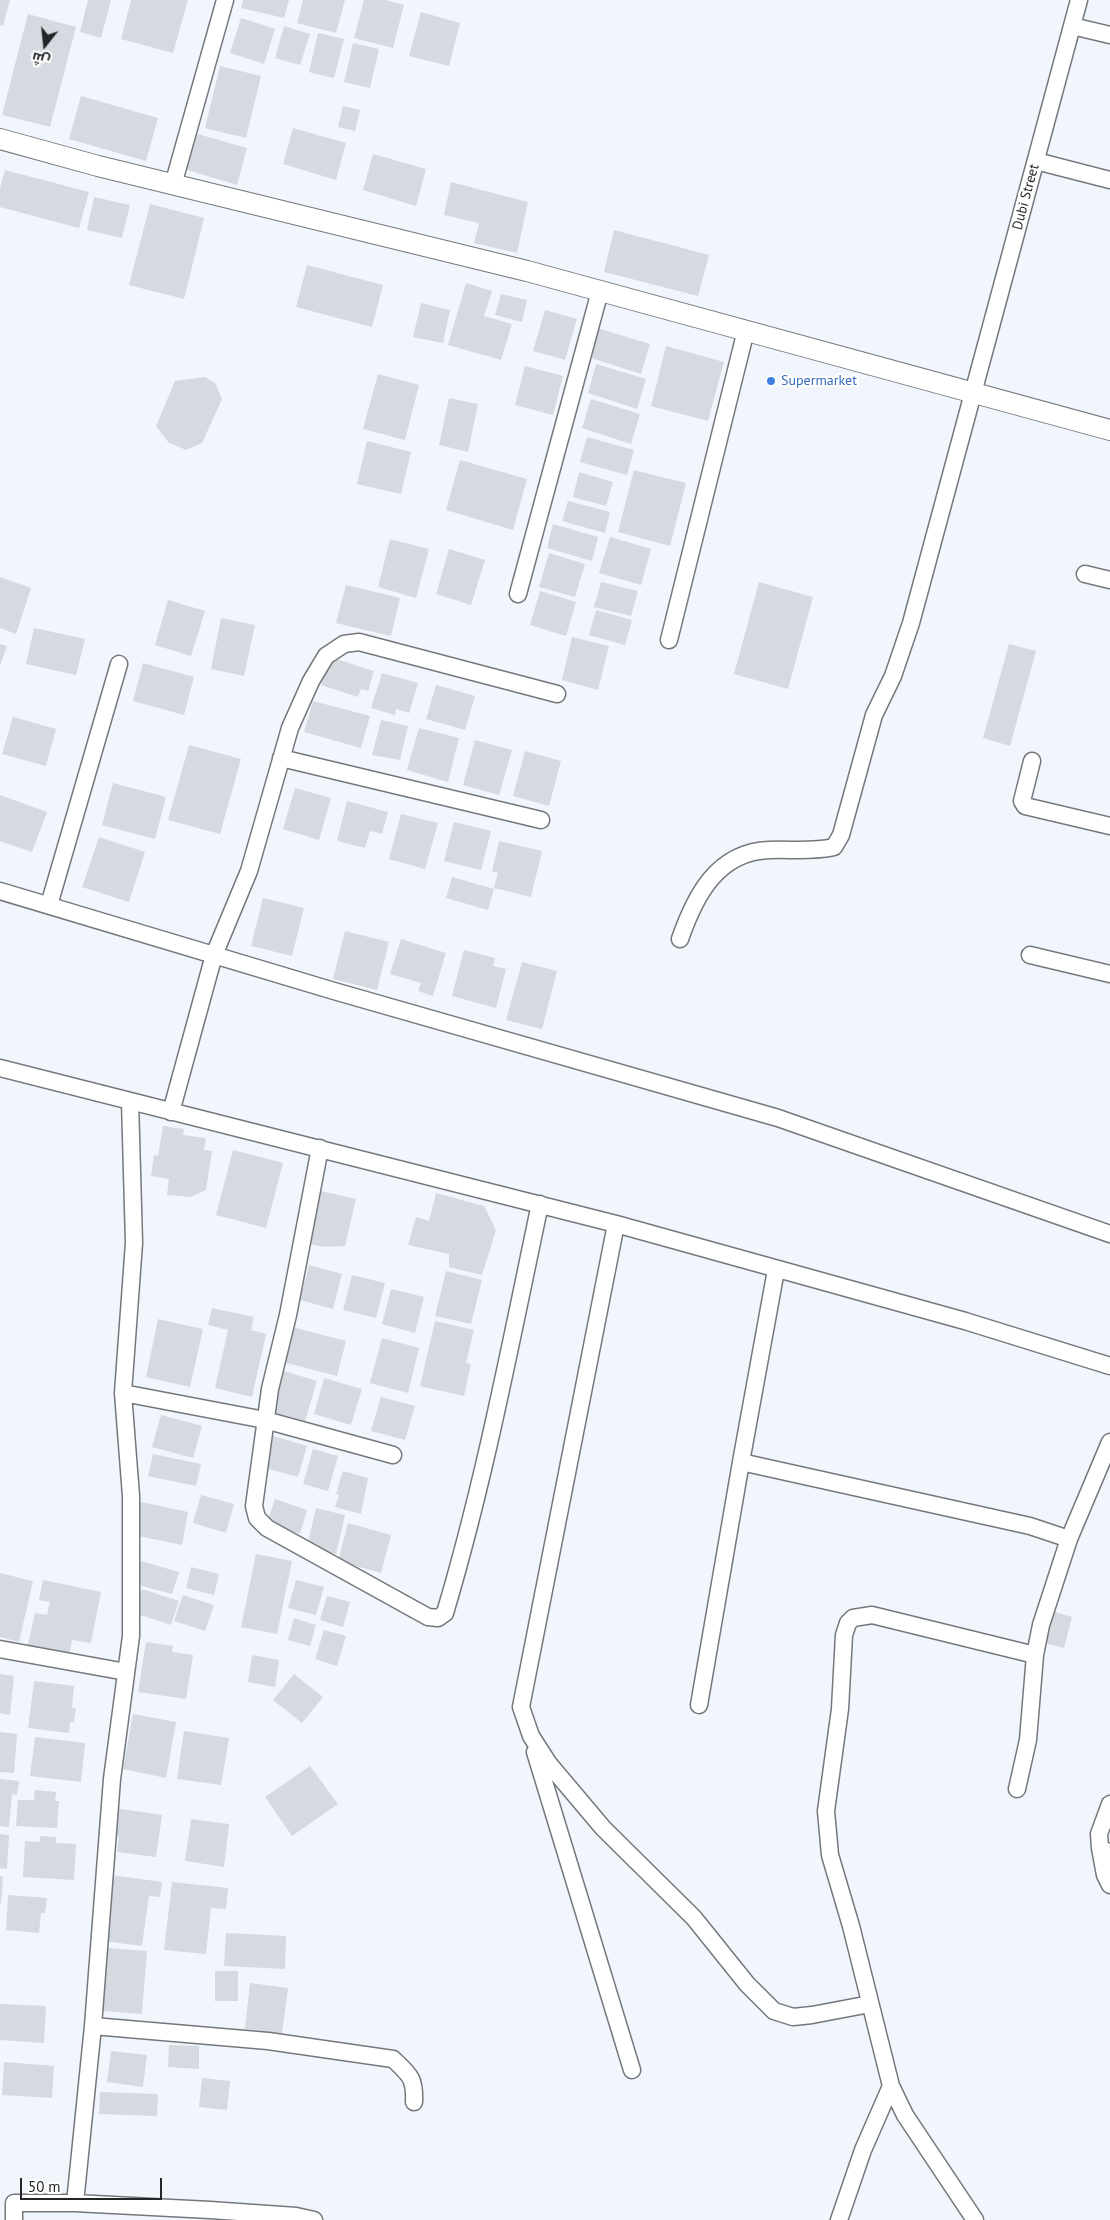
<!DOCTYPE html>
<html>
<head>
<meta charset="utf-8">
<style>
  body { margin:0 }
  #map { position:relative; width:1110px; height:2220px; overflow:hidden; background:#f0f6fb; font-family:"PT Sans",Cairo,sans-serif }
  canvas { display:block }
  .north { position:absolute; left:20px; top:20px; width:50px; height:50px; -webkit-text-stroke:4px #fff; paint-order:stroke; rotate:196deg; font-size:14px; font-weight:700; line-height:20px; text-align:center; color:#232527 }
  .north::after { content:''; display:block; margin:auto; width:18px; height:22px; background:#232527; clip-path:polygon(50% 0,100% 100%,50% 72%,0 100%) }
  .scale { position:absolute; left:20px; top:2178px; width:142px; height:22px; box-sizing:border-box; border:2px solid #232527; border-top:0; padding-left:6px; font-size:15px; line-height:18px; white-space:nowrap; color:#232527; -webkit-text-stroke:4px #fff; paint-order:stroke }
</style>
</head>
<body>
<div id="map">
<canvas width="1110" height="2220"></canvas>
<div class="north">ش</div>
<div class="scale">50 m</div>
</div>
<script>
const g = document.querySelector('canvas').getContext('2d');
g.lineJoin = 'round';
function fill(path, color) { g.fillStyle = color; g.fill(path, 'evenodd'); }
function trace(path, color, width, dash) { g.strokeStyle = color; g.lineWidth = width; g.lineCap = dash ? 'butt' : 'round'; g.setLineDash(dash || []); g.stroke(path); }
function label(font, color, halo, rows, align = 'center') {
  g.font = font + ' "PT Sans",sans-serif'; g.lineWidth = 4.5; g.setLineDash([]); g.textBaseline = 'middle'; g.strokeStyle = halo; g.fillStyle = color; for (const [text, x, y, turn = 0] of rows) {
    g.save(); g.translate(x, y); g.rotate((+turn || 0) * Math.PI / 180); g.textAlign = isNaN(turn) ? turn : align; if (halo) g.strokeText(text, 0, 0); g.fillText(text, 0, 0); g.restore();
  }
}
fill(new Path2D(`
  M0,0H10L3,26L0,25Z
  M88,0H111L101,38L80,32Z
  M131,0H188L173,53L121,39Z
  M243,0H289L284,18L241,8Z
  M303,0H345L336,33L297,23Z
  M364,0H386L404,5L393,48L354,38Z
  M421,12L460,23L449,66L409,56Z
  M28,14L76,27L50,127L2,115Z
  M241,18L275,29L264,64L230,53Z
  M284,26L310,34L300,65L275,58Z
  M318,33L344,39L334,78L309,72Z
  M353,43L379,49L370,88L344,82Z
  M220,66L261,76L246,138L205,128Z
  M81,96L158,118L146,161L69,139Z
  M343,106L360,110L355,131L338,127Z
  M293,128L346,143L336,180L283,164Z
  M194,133L247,148L237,185L184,169Z
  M373,154L426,169L416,206L363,190Z
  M5,170L89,192L79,228L0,207V188Z
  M451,182L528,202L517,253L474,243L479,223L444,215Z
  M94,197L130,205L122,238L87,230Z
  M150,204L204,218L184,299L129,285Z
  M614,230L709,255L698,296L604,272Z
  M307,265L383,285L372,327L296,307Z
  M466,283L492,291L484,316L512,324L501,360L448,345Z
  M501,294L527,300L522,322L495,315Z
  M421,303L450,310L443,343L413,337Z
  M545,310L577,319L565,360L533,351Z
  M597,328L650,344L641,374L588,357Z
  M666,346L724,362L708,421L651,406Z
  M596,364L646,379L637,409L588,393Z
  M525,366L563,376L553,415L515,405Z
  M378,374L419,385L405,440L363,429Z
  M205,377L215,383L222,399L202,443L186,450L169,443L156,426L175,381Z
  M449,398L478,404L468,452L439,445Z
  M591,399L640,414L631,444L582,428Z
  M587,437L634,450L627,475L580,462Z
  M367,441L411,452L401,494L357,484Z
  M460,460L527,479L513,530L446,510Z
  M634,470L686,483L670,546L618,532Z
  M579,472L613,482L606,506L573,497Z
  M568,501L610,512L605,533L562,521Z
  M553,524L598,537L592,561L547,548Z
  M610,537L651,549L641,585L599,573Z
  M390,539L429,549L416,598L378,587Z
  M449,549L485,560L471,605L436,594Z
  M549,553L585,564L575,597L539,587Z
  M0,577L31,588L16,634L0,628Z
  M601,582L638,591L631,616L594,607Z
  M759,582L813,597L788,689L734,674Z
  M346,585L400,598L391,636L336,623Z
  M540,591L576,602L566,636L530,625Z
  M168,600L205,611L191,656L155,645Z
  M596,610L632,620L625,645L589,635Z
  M221,618L255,625L244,676L211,669Z
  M34,628L85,639L76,675L26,664Z
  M572,637L609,646L598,690L562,680Z
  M0,644L7,646L0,666Z
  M1009,644L1036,651L1010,746L983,738Z
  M330,657L374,671L368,691L361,689L358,697L321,685Z
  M143,663L194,677L184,715L133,701Z
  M382,673L418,683L409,713L396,709L395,715L371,708Z
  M436,685L475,696L465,730L426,719Z
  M313,701L370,716L361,748L304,732Z
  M13,717L56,729L46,766L2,754Z
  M381,720L408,726L400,760L372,755Z
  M419,728L459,738L448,782L407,770Z
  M475,740L512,750L499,795L463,785Z
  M189,745L241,759L220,834L168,820Z
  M525,751L561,761L549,806L513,796Z
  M113,783L166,797L155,839L102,825Z
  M295,788L331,798L319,840L283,829Z
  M0,795L47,812L32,852L0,841Z
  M347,801L388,812L382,834L370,831L365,848L337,841Z
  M401,814L438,823L425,869L389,859Z
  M454,822L491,831L481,870L444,861Z
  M99,837L145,852L129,902L82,887Z
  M499,841L542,851L531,897L494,888L498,873L492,871Z
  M452,877L494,889L488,910L446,898Z
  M263,898L304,908L292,956L251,946Z
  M345,931L389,942L377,990L333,979Z
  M401,939L446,953L433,996L418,991L421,983L390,974Z
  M464,950L495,958L493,966L506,969L496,1008L452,996Z
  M522,962L557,971L542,1029L506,1020Z
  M163,1126L184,1129L183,1135L206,1138L204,1150L212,1151L206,1190L191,1197L167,1195L169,1179L151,1176L154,1155L158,1156Z
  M233,1150L283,1163L266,1228L216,1215Z
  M321,1191L356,1199L345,1246L324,1247L309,1244Z
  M436,1193L484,1206L496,1230L482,1275L449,1267V1254L408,1245L416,1217L429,1221Z
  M309,1265L342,1274L333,1309L300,1300Z
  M446,1271L482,1280L471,1324L435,1316Z
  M352,1275L385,1283L376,1318L343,1310Z
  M391,1289L424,1297L415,1333L382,1324Z
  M212,1308L254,1317L251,1330L266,1334L252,1397L215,1388L228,1330L208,1325Z
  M158,1319L203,1329L190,1387L146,1377Z
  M435,1321L474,1330L466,1363L471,1364L464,1396L420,1386Z
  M292,1327L346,1341L337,1376L283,1362Z
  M382,1338L419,1348L408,1393L370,1383Z
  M284,1371L317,1381L305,1421L272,1412Z
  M324,1378L362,1389L351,1425L314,1414Z
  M381,1397L415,1406L405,1440L371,1431Z
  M161,1415L202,1426L193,1458L152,1447Z
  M270,1435L307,1446L298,1477L261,1467Z
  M313,1449L338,1456L328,1491L303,1484Z
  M153,1454L201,1464L196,1486L148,1476Z
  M343,1471L368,1478L361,1514L335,1507L339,1495L336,1494Z
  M201,1495L234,1504L226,1533L193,1523Z
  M275,1499L307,1510L300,1534L267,1523Z
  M141,1502L188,1512L182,1545L134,1535Z
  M316,1508L345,1515L336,1554L307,1547Z
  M348,1523L391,1535L381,1573L338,1561Z
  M256,1554L292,1561L277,1634L241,1627Z
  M141,1561L179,1572L172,1594L135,1584Z
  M191,1567L219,1574L214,1595L186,1588Z
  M0,1573L33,1581L19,1642L0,1637Z
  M43,1580L101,1592L91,1643L72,1640L69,1657L27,1649L35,1613L47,1615L50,1602L39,1600Z
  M296,1580L324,1587L316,1615L288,1608Z
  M142,1589L179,1601L171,1625L134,1613Z
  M183,1595L214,1605L205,1631L174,1621Z
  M327,1596L350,1602L343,1627L320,1620Z
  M1052,1611L1072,1617L1064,1648L1044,1643Z
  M294,1618L316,1625L310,1646L288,1640Z
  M324,1630L346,1636L337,1666L315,1659Z
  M146,1642L173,1646L172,1652L193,1655L186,1699L138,1692Z
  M252,1655L279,1660L275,1687L248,1682Z
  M0,1674L14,1676L10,1715L0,1713Z
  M294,1674L323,1697L302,1723L273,1700Z
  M34,1681L74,1686L72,1708H76L74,1722H70L69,1733L28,1728Z
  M133,1714L176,1722L166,1778L123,1769Z
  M184,1731L229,1738L221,1785L177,1779Z
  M0,1732L17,1734L14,1773L0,1772Z
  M35,1737L85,1743L81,1782L30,1776Z
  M310,1766L338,1804L292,1836L265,1797Z
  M0,1779L19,1781L17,1795L12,1794L9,1827L0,1826Z
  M35,1790L56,1792L55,1801H59L57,1828L16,1826L18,1800H34Z
  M115,1808L162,1815L156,1857L117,1852L119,1837L112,1836Z
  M191,1819L229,1824L224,1867L185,1861Z
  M0,1834L9,1835L7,1869L0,1868Z
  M40,1836L56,1837V1843L76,1844L74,1880L23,1877L25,1841L40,1842Z
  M112,1875L162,1882L160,1897L149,1896L142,1946L103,1941Z
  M0,1876L3,1877L1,1903H0Z
  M172,1882L228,1888L226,1909L211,1908L206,1954L164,1950Z
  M8,1895L47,1898L45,1913H41L39,1933L6,1930Z
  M226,1933L286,1936L285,1969L224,1966Z
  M108,1948L147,1951L142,2014L103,2011Z
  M215,1971H238V2001H215Z
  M250,1983L288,1988L282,2034L245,2029Z
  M0,2004L46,2006L44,2043L0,2040Z
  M169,2045L199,2046V2069L168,2067Z
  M111,2051L147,2055L143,2087L107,2082Z
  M4,2062L54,2066L52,2098L2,2095Z
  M202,2078L230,2081L227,2110L199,2107Z
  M100,2092L158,2094L157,2116L99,2114Z`), '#d4dadf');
const minor = new Path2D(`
  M1072,26L1110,35
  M1036,161L1110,180
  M173,185L225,0
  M1085,574L1110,580
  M518,594L600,291
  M669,640L746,330
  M281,758L541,820
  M1032,761L1022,801L1025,806L1110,826
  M0,891L334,991L778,1118L1110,1234
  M49,905L119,664
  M680,939C695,896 717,852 769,850C790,849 813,852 834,847L841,835L874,715L893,676L911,623L1079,0
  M1030,955L1110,974
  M0,1068L616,1224L965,1321L1110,1366
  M130,1101L134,1243L123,1393L131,1496V1636L112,1779L93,2026L75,2203L210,2210L296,2216L314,2220
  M171,1112L214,955L249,871L290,728L311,681L326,656L344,644L359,642L557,694
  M320,1148L288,1315L270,1389L254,1506L257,1518L267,1528L428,1617L438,1618L445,1613C485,1479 511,1341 540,1204
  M616,1224L521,1707L531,1736L549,1764L603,1828L694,1918L747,1984L774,2011L793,2017L812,2015L870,2004
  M776,1270L741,1462L1030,1526L1069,1539L1110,1442
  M123,1393L265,1420L393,1455
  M0,1649L126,1672
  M699,1705L741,1462
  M535,1752L632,2070
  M1017,1789L1028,1740L1035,1655
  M1110,1804L1099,1834L1100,1848L1110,1853
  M1100,1848L1105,1875L1110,1885
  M93,2026L268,2041L393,2059C410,2075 415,2078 414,2102
  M14,2220V2203H75
  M839,2220L863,2150L891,2086
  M975,2220L905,2115L891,2086L851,1926L830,1855L826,1811L840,1709L844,1635L848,1623L853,1618L872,1615L1035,1655L1041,1625L1069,1539`);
const tertiary = new Path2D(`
  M0,139L98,166L527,271L1110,430`);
trace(minor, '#74787d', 19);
trace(tertiary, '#74787d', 22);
trace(minor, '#fff', 16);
trace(tertiary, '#fff', 20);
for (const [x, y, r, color] of [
  [771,381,5,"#3f7fe0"]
]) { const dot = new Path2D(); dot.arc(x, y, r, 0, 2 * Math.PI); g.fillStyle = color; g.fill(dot); trace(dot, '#fff', 2); }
label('14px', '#232527', '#fff', [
  ["Dubi Street",1026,197,-75]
]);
label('14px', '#366cbe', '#fff', [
  ["Supermarket",781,381]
], 'left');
</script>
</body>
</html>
